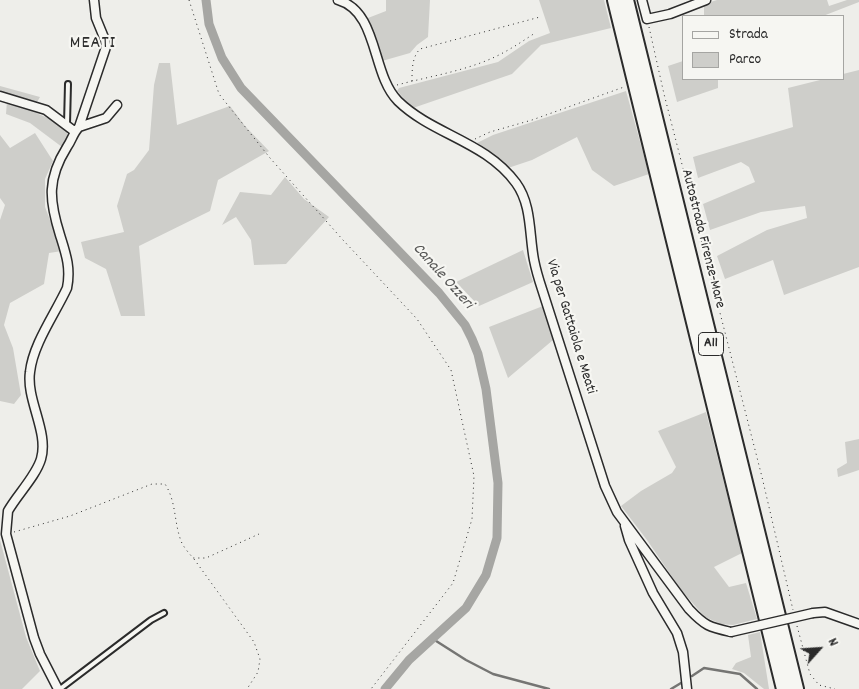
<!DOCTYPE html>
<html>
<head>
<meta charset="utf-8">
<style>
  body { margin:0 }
  #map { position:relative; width:859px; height:689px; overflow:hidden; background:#eeeeea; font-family:Dekko,sans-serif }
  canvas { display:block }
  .legend { position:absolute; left:682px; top:15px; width:162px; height:65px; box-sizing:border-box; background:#f6f6f2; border:1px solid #a5a5a2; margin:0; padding:6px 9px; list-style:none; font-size:15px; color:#2b2b2b }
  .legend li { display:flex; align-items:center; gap:10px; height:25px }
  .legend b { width:25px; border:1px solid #a5a5a2 }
  .north { position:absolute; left:794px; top:624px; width:50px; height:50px; -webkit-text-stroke:4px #f6f6f2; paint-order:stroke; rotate:64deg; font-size:14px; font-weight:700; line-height:20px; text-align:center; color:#2b2b2b }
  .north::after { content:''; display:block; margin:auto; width:18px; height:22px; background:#2b2b2b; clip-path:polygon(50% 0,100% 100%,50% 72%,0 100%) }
</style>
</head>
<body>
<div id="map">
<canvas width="859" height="689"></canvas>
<ul class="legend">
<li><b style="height:6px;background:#f6f6f2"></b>Strada</li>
<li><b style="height:14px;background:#cececa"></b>Parco</li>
</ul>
<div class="north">N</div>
</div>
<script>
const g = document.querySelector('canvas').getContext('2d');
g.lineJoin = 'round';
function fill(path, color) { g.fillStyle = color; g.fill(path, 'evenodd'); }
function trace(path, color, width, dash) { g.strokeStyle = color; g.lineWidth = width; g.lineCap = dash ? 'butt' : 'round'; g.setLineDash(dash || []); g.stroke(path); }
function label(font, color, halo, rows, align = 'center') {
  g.font = font + ' Dekko,sans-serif'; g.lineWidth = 4.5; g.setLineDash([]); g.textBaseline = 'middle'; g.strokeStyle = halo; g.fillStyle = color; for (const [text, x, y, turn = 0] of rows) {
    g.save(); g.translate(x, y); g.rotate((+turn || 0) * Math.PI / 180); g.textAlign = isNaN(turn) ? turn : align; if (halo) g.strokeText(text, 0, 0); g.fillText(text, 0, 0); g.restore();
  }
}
fill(new Path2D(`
  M386,0H430L428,37L417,45L410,53L382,61L368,18L386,11Z
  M539,0H604L611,28L541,45L512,74L413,108L397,91L399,88L498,62L529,41L550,33Z
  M717,0H827L829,6L847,0H859V2L823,16H704V4Z
  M683,61V79H718V88L677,102L668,66Z
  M159,63H170L177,125L230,106L245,126L269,151L218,180L210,211L139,246L145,316H121L106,269L85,258L81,242L124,232L117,206L127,174L134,170L149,150L154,85Z
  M859,70V267L784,295L773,260L725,279L717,256L767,230L807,218L805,206L761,212L710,230L703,204L755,182L749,167L741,162L698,178L693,157L793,127L788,88L824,79H843V74Z
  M0,86L40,97L32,111L52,120L67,129V138L62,147L30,123L6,114L7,101L0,100Z
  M626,91L649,174L614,186L592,170L577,137L532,160L508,168L477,143L493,135Z
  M35,133L53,161L45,179V207L62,251L49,253L44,284L10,303L4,325L13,348L21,395L14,404L0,401V220L5,205L0,198V135L10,148Z
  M285,177L304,199L329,217L286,264L254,265L251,240L236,217L222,225L240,192L271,195Z
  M523,250L533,282L479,306L456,282Z
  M543,306L553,340L508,378L489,327Z
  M706,412L742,553L714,567L729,587L746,583L757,619L733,625L721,624L705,617L681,590L647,540L621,506L641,491L672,473L676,467L658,431Z
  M859,439V470L838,477L837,469L847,463L845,442Z
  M0,540L26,637L40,671L22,689H0Z
  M760,632L769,689H764L744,673L732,669L736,663L751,657L748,635Z`), '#cececa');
trace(new Path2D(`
  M433,639L466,660L493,674L549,689
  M692,676L704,668L740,674L757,689
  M671,689L681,683`), '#757573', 2.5);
trace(new Path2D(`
  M206,0L209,24L222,58L241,88L439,293L465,325L472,339L478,354L486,389L498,483L497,538L486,575L466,608L409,660L385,689`), '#a6a6a3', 9);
const service = new Path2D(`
  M67,124L68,84
  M60,689L151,620L164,613`);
const minor = new Path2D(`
  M338,0C379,12 371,74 398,101C433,135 485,141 516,183C532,205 529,234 534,260C536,270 539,280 542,289L605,486L617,512L689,609C705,626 709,627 731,632
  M642,0L647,19L670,14L706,0
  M0,96L46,110L74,131
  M79,127L106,118L117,105
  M625,526L629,540L653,593L677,633L683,652L687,689
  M813,613L825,612L859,624
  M58,689L40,654L34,638L6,534L8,511C17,495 36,476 41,459C49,432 26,400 30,372C33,344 55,314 67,288C71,268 66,254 60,235C49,200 47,179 67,147C72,140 73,133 79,127L106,47L105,40L96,18L94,0`);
const motorway = new Path2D(`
  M615,0L784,689
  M626,0L796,689`);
trace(service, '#2b2b2b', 8);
trace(minor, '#2b2b2b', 11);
trace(motorway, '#2b2b2b', 18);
trace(new Path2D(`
  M189,0L219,94L270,158L343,240L417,319L451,370L474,476L472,519L453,583L371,689
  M649,27L664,94L762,477L793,610
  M412,81C412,70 412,57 420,49L540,17
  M397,85C427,77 459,72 488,60C505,53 520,43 535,33
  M475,139L490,132L532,120L624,87
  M14,532L70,516L152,484H165C176,501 174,520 180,538C182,546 189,553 193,558H206L259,534
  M194,559L254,642L260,659L258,672L247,689
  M797,626L810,674L819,685L835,689`), '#2b2b2b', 1, [1, 4]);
trace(service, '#f6f6f2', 4);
trace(minor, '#f6f6f2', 8);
trace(motorway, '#f6f6f2', 14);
const minorBridge = new Path2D(`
  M731,632L813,613`);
trace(minorBridge, '#2b2b2b', 11, []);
trace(minorBridge, '#f6f6f2', 8);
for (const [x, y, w] of [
  [711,344,25]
]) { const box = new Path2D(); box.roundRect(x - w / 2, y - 11.5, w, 23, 4); g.fillStyle = '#f6f6f2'; g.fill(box); trace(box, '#2b2b2b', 1); }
label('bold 14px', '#2b2b2b', null, [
  ["A11",711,344]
]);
label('15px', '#2b2b2b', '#f6f6f2', [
  ["Autostrada Firenze-Mare",702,239,76],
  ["Via per Gattaiola e Meati",570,327,73]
]);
label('italic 16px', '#565655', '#f6f6f2', [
  ["Canale Ozzeri",442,277,48]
]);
g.letterSpacing = '1px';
label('18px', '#2b2b2b', '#f6f6f2', [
  ["MEATI",93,45]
]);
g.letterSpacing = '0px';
</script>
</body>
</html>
